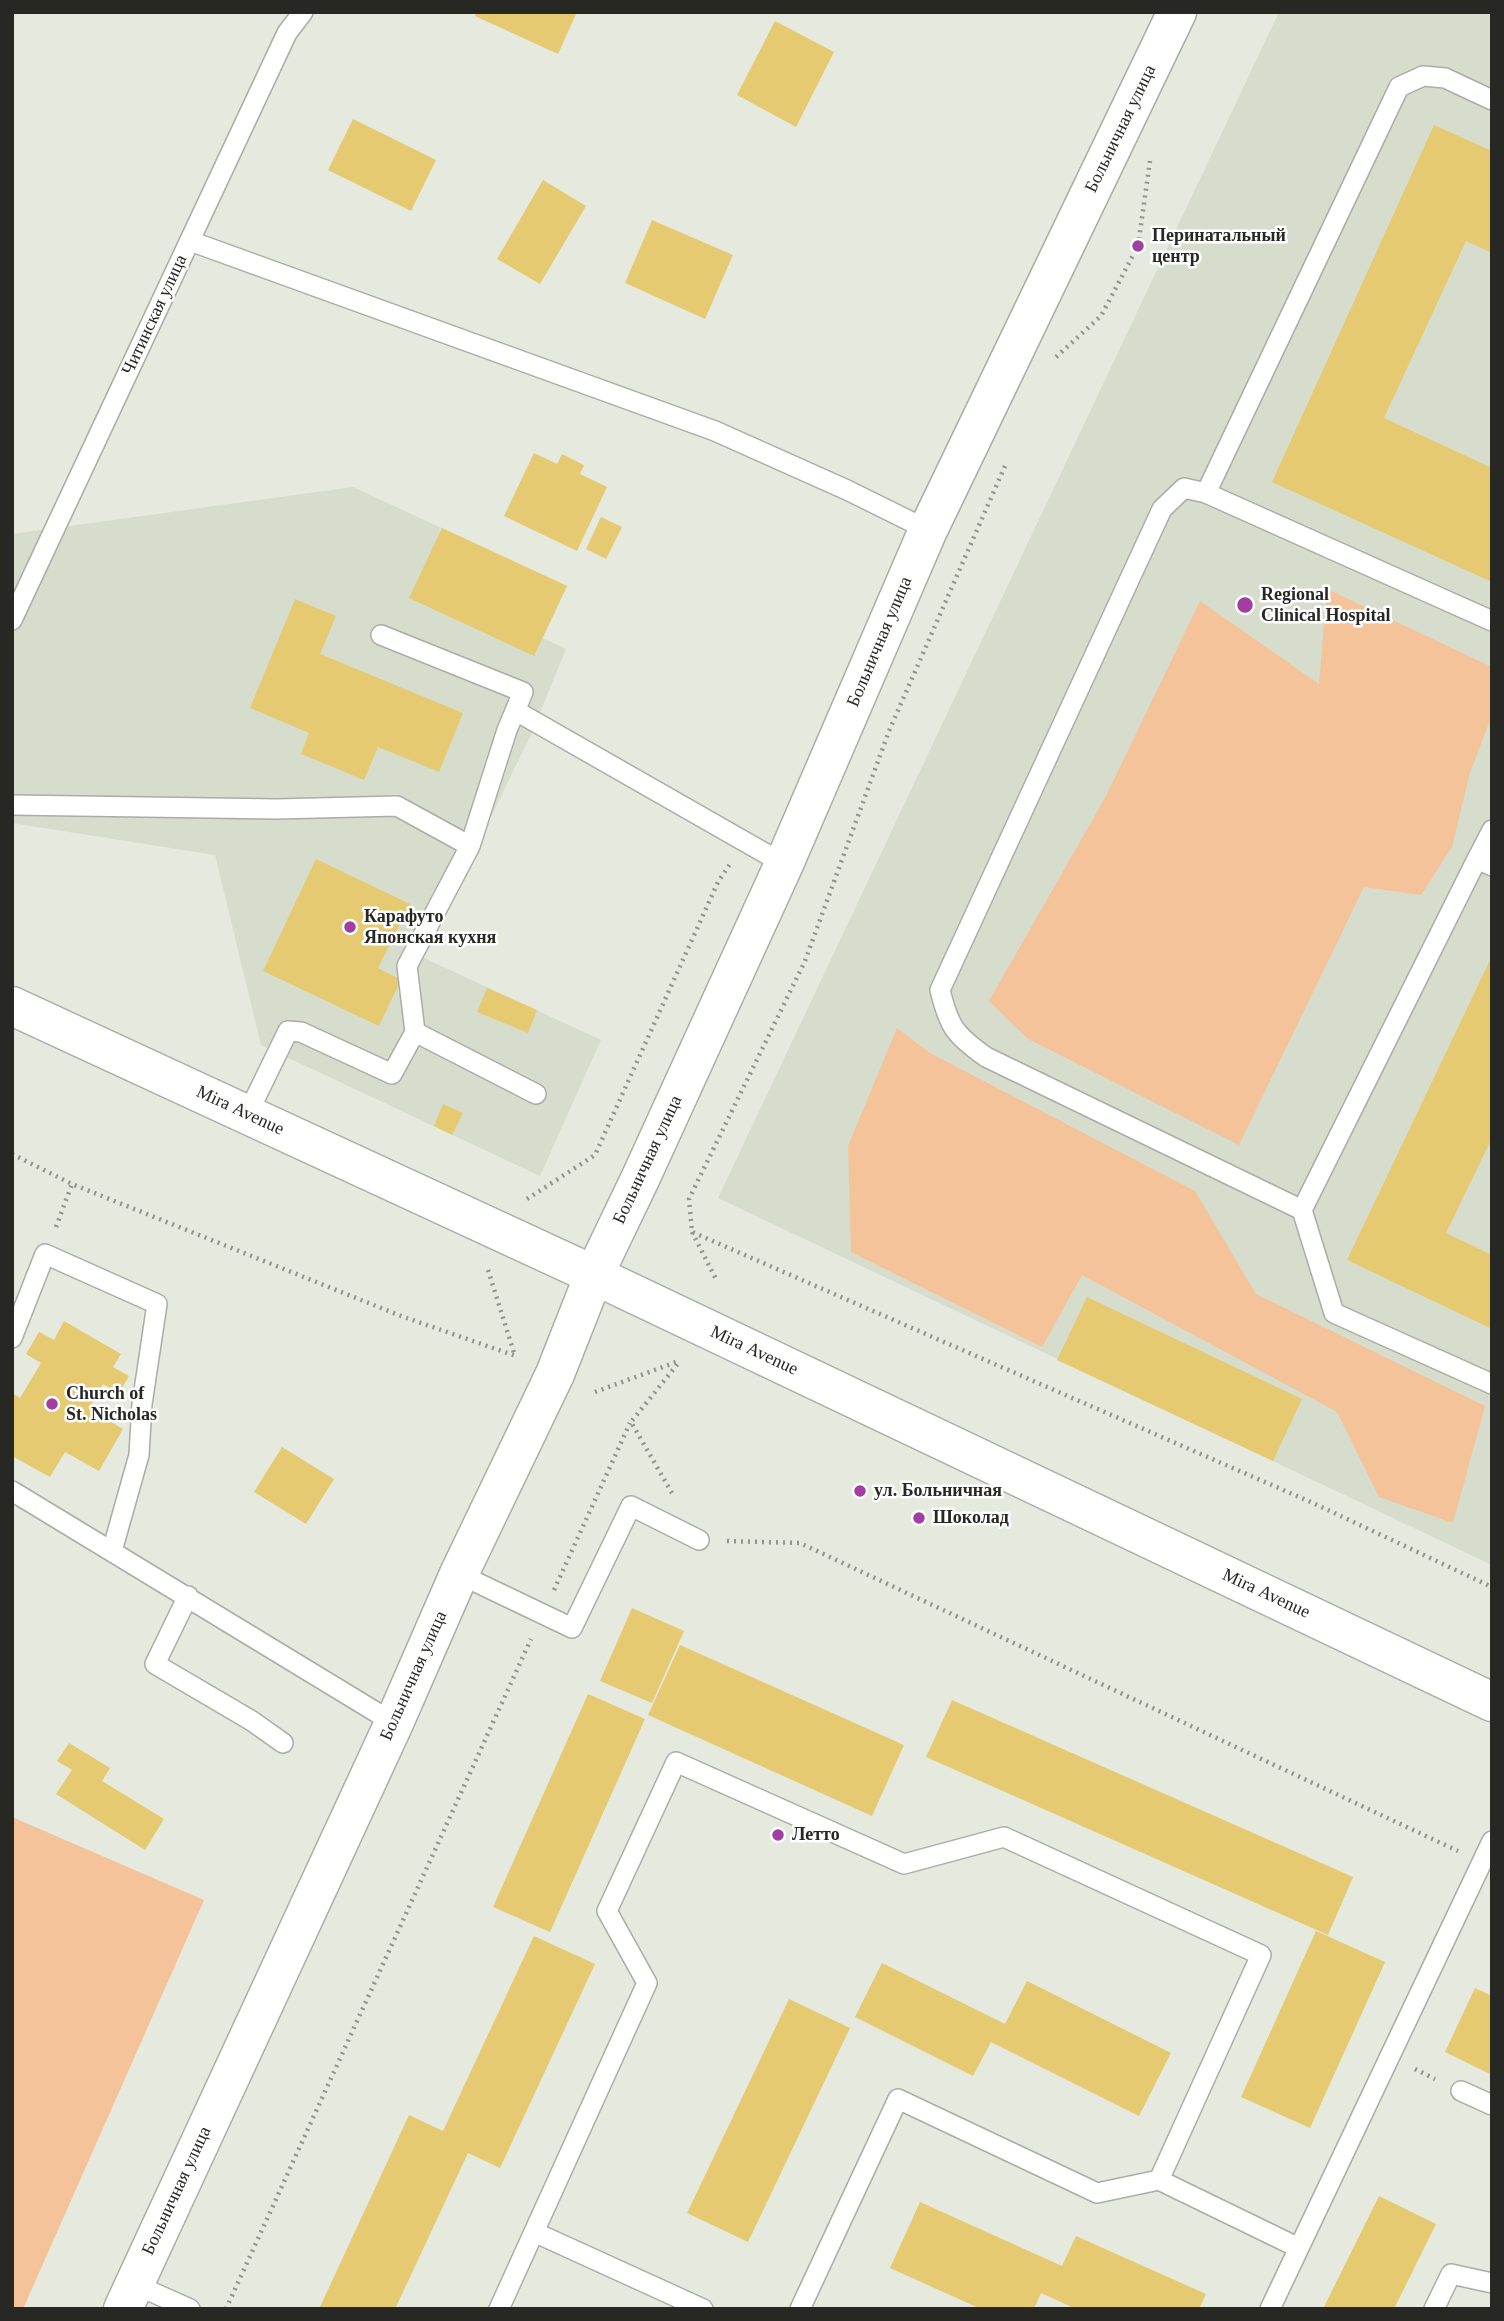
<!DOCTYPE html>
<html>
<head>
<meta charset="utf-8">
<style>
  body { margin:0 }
  #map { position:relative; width:1504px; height:2321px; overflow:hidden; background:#e5e9de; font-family:Georgia,serif }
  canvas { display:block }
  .frame { position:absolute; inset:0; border:14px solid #272824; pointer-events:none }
</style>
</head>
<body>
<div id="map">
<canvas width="1504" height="2321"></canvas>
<div class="frame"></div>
</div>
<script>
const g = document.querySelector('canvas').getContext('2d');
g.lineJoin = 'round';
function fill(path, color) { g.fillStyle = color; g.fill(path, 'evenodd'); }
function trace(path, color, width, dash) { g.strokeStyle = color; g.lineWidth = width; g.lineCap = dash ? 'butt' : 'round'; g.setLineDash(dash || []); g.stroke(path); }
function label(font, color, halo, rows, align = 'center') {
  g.font = font + ' Georgia,serif'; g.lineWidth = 5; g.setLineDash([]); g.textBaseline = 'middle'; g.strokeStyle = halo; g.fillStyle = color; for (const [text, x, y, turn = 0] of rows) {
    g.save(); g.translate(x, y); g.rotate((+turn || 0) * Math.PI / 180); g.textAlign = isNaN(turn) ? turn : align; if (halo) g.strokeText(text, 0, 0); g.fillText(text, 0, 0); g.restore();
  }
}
fill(new Path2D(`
  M1279,12H1492V1565L718,1198Z
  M353,487L567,586L543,638L566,649L530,737L422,957L601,1040L540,1176L261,1045L215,855L12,823V534Z`), '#d7ddcd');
fill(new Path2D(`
  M1327,589L1492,667V715L1470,773L1452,847L1421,895L1364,887L1239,1145L1028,1039L989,1001L1106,796L1200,601L1319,684Z
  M897,1028L930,1053L1195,1191L1256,1294L1485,1406L1453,1523L1379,1497L1337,1412L1082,1275L1042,1347L851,1252L848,1146Z
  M12,1817L204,1900L23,2309H12Z`), '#f4c39a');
fill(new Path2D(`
  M477,12H577L558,54L475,16Z
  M775,21L834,52L796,127L737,95Z
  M353,119L436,160L411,211L328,170Z
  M1434,125L1492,151V253L1466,241L1384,418L1492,468V582L1272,482Z
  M543,180L586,206L540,284L497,259Z
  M652,220L733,255L705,319L625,283Z
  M534,453L557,464L562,454L584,465L580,474L607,487L577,551L504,516Z
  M601,517L622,527L606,559L586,549Z
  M442,528L567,586L534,656L409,598Z
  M295,599L336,616L320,654L463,713L439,772L378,747L364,780L301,754L309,733L250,708Z
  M316,859L410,904L378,968L401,980L379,1026L263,971Z
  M1492,956V1138L1446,1233L1492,1255V1329L1347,1260Z
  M487,988L537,1010L528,1033L477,1012Z
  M443,1104L463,1113L452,1135L434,1126Z
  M1087,1297L1302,1399L1273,1461L1057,1360Z
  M64,1321L121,1354L113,1367L129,1376L119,1393L103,1384L89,1409L123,1429L99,1471L65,1452L50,1477L12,1456V1393L20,1398L41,1363L26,1354L39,1332L54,1340Z
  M282,1447L334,1479L306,1524L254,1492Z
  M632,1608L684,1631L652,1703L600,1681Z
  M680,1645L904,1745L872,1816L648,1715Z
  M588,1694L645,1719L550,1932L493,1907Z
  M952,1700L1353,1877L1328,1935L926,1757Z
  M69,1743L110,1768L102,1781L164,1819L145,1850L56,1794L72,1770L57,1761Z
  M1316,1931L1385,1962L1310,2128L1241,2097Z
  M534,1936L595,1964L500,2168L468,2153L395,2309H319L409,2115L443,2131Z
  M882,1963L1005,2024L1027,1981L1171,2053L1139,2116L991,2042L973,2076L855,2017Z
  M1475,1988L1492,1996V2075L1445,2052Z
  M789,1999L850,2028L748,2242L687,2213Z
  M1379,2196L1436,2224L1394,2309H1323Z
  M920,2202L1062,2266L1076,2236L1206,2294L1199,2309H1076L1041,2293L1034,2309H981L890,2268Z`), '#e6ca72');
const lane = new Path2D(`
  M190,241L715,431L847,490L928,530
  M1206,493L1399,87L1423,76L1445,78L1492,100
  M12,620L287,33L303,12
  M381,635L523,692L507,730L470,846
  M516,711L784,864
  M12,805L277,809L397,806L470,846L407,966L415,1032L536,1094
  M1477,859L1492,830
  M1492,866L1477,859L1302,1210L1334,1313L1492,1384
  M247,1115L288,1031L301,1032L392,1074L415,1032
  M1302,1210L986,1057C955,1035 949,1027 940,990L1162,509L1184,488L1206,493L1492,621
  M12,1338L45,1254L157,1304L142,1404L139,1455L112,1551
  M12,1491L394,1723
  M459,1574L572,1628L631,1506L699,1540
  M188,1596L155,1664L252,1721L283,1743
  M1461,2091L1492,2105
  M534,2232L703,2309
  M134,2284L190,2309
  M499,2309L647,1983L607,1911L676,1762L904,1864L1004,1837L1261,1955L1159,2180L1299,2248
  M800,2309L898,2099L1097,2193L1159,2180
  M1270,2309L1492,1841
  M1434,2309L1451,2274L1492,2283`);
const secondary = new Path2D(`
  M123,2309L394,1723L459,1574L555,1374L594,1275L641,1177L784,864L928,530L1177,12`);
const primary = new Path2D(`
  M12,1006L594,1275L1492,1702`);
trace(lane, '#a9ada3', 22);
trace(secondary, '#a9ada3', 41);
trace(primary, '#a9ada3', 41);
trace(new Path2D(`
  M1056,357L1101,316L1138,246L1150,161
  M1005,466L889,731L805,961L689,1199L692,1232L1313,1503L1492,1587
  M12,1154L72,1184L401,1316L516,1356
  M527,1199L595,1155L718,882L730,864
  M56,1227L72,1184
  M692,1232L717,1281
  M488,1270L515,1356
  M595,1392L679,1361
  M672,1493L631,1422L680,1361
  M727,1541L800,1543L1458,1851
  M554,1590L630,1423
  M1415,2069L1435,2079
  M226,2309L531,1639`), '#91948c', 4.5, [2, 5]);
trace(lane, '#fff', 19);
trace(secondary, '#fff', 38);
trace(primary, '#fff', 38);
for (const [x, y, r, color] of [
  [1138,246,7,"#a23da1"],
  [1245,605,9,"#a23da1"],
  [350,927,7,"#a23da1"],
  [52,1404,7,"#a23da1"],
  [860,1491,7,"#a23da1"],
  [919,1518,7,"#a23da1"],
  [778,1835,7,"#a23da1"]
]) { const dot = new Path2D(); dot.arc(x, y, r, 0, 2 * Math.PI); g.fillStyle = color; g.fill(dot); trace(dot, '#fff', 2.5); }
label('18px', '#272824', '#fff', [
  ["Больничная улица",1121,129,-64],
  ["Читинская улица",155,315,-65],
  ["Больничная улица",880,642,-67],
  ["Mira Avenue",240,1111,25],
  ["Больничная улица",648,1160,-65],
  ["Mira Avenue",754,1351,25],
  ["Mira Avenue",1266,1594,25],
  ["Больничная улица",414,1676,-66],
  ["Больничная улица",177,2191,-65]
]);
label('bold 18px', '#272824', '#fff', [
  ["Перинатальный",1152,236],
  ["центр",1152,257],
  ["Regional",1261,595],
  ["Clinical Hospital",1261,616],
  ["Карафуто",364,917],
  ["Японская кухня",364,938],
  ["Church of",66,1394],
  ["St. Nicholas",66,1415],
  ["ул. Больничная",874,1491],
  ["Шоколад",933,1518],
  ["Летто",792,1835]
], 'left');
</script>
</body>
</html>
